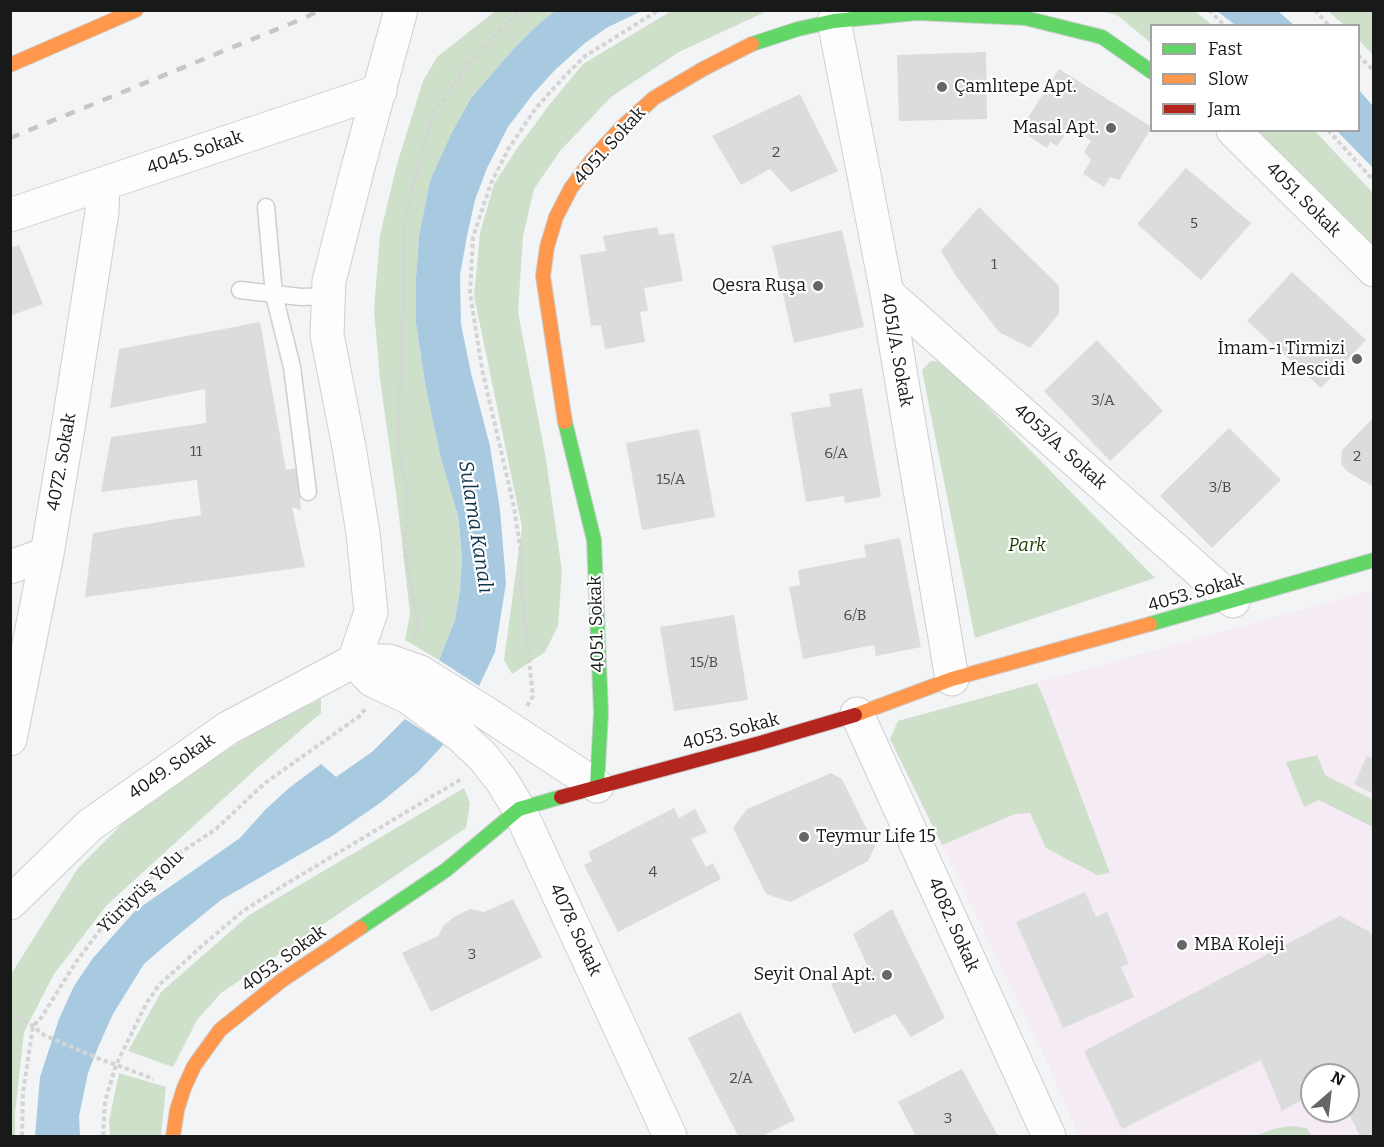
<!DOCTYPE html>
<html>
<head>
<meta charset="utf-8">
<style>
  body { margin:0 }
  #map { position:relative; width:1384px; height:1147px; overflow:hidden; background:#f3f4f5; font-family:Bitter,serif }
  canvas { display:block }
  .frame { position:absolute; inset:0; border:12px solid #181919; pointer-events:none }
  .legend { position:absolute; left:1150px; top:24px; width:210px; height:108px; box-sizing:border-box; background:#fff; border:2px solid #a3a3a3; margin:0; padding:8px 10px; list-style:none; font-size:18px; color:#181919 }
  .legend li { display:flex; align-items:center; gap:12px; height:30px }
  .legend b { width:30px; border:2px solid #a3a3a3 }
  .north { position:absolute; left:1300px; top:1063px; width:60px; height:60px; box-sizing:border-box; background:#fff; border:2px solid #a3a3a3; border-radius:50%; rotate:28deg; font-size:16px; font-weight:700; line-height:24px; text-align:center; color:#181919 }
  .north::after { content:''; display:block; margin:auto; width:21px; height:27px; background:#656666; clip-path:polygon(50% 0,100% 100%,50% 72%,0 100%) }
</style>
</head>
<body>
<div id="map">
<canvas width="1384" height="1147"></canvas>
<div class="frame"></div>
<ul class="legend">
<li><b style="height:8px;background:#63d668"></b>Fast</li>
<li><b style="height:8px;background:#ff974d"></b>Slow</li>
<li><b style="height:8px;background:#b3261e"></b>Jam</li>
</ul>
<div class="north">N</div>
</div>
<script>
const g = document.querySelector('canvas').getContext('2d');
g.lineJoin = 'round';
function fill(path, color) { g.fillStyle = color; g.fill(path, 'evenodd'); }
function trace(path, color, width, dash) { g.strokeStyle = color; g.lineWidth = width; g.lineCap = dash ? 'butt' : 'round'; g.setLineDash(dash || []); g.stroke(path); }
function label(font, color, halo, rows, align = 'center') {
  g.font = font + ' Bitter,serif'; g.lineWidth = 4.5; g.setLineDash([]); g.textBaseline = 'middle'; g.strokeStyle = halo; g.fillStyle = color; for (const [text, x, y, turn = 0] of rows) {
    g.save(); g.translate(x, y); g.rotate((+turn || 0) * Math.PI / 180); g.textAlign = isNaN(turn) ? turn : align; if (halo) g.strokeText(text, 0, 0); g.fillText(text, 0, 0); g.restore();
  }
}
fill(new Path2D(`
  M1373,590V1136H1079L1039,1044L890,739L898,721ZM1312,1075H1348V1111H1312Z`), '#f5ebf4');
fill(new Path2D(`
  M516,10L555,11L542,21L516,46L471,98L451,134L430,182L419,236L416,278V324L425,384L441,459L458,516L462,556L460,590L455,620L439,660L405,640L410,614L398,507L380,379L374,310L380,235L397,164L423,81L437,57L494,12Z
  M673,10L767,11L679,52L611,97L560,151L534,189L523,236L518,312L546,459L562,571L558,626L545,652L512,674L504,660L522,527L474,296L480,233L494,184L516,150L550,104L583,64Z
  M1101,11H1195L1212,25L1152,26L1151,43L1117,15Z
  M1328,11H1373V55L1359,40L1358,26L1344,25Z
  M1250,131H1315L1373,193V250Z
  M931,361L944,362L1155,578L975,638L922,370Z
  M1037,683L1045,701L1110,873L1097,875L1046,848L1030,813L1015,814L942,845L890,739L898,721Z
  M321,699V713L257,768L106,906L54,974L24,1032L15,1113V1136H10V976L78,868L123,823L203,765L262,728Z
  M1317,755L1325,775L1373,800V827L1319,800L1304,807L1286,762Z
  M464,788L470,803L466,828L221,993L197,1020L173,1067L128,1051L161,992L249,915Z
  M119,1073L166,1087L161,1136H110L109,1121Z
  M1292,1126L1307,1128L1311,1136H1255L1277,1128Z`), '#cfe0ca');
fill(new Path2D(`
  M555,11H642L608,27L585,43L555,70L533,94L508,127L487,168L475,200L467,236L460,275L461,324L471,373L490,446L500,510L506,583L495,652L479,686L439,660L455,620L460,590L462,556L458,516L441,459L425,384L416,324V278L419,236L430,181L451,134L471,98L516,46L542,21Z
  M1217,11H1278L1294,25H1235Z
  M1359,90L1373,106V168L1337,131L1358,130Z
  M405,719L444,744L418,772L380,803L332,836L221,900L167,944L144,964L113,1014L99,1045L88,1073L79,1116L80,1136H35L40,1077L59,1019L74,986L93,958L135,911L240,838L265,810L289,788L321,764L336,777L372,752Z`), '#a8cae1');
fill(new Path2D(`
  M986,52L987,119L899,121L897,55Z
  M1059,69L1152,127L1119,180L1110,177L1104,187L1083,174L1091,160L1084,152L1091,141L1070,127L1057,146L1050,142L1047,148L1027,135L1032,129L1024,124Z
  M800,94L838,171L791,192L770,169L741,185L712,136Z
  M1186,168L1251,223L1201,280L1137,224Z
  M979,207L1059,286V314L1030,348L999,332L958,279L941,251Z
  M657,227L659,235L674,233L683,281L644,288L648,311L640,312L645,342L605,349L601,325L591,326L580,255L606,251L603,236Z
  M842,230L864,327L794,343L772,246Z
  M19,245L43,304L10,316V248Z
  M1292,272L1366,340L1321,388L1247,321Z
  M260,322L286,470L297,468L301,510L292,507L305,567L85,597L93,533L201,515L197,480L101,492L111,437L206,423L205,389L110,408L119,349Z
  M1097,340L1163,411L1110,461L1044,391Z
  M862,388L881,497L845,503L844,496L806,502L791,413L831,406L829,394Z
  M1374,417V487L1348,472L1341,464L1342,450Z
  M1229,428L1281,480L1212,548L1160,496Z
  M699,429L715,517L642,530L626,443Z
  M900,538L921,647L876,656L874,645L803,659L789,587L800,585L798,570L866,557L864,545Z
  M734,615L748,700L674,711L660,627Z
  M1367,756L1374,759V794L1354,784Z
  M831,773L842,779L875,846L868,861L791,902L766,894L733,828L747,809Z
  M674,808L679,818L695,809L707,832L691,839L706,867L713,863L721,879L618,932L584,865L592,861L588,852Z
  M1085,892L1096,917L1107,912L1129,964L1121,967L1134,997L1063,1028L1016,922Z
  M513,899L542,957L431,1012L402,953L438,936L444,925L454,917L470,909L484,912Z
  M892,909L945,1018L911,1037L895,1014L854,1034L831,984L867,965L853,934Z
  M1340,916L1370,932L1374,939V1136H1360L1348,1112V1075H1312V1094L1282,1111L1261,1060L1122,1129L1084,1051Z
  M740,1012L795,1120L762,1136H738L688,1038Z
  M962,1069L998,1136H916L898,1102Z`), '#dbdcdc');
const lane = new Path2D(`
  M266,207L274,295L292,367L308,492
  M240,290L301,297L328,296`);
const street = new Path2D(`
  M834,21L887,293L952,679
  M1233,130L1374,270
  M10,215L380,91
  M887,293L1233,601
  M10,567L47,554
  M857,714L1049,1136
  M10,739L47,554L70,416L102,212L103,184
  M597,786L489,715L420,672L389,661H354L372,680L408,697L461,736L483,757L502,781L519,809L670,1136
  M10,903L90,825L228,728L354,661L371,612L363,533L349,447L327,335L329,281L357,171L401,10`);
const fast = new Path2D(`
  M752,44L798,29L834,21L917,13L1025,18L1102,37L1152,72
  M565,422L594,540L601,713L597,786
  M1150,624L1374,560
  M360,928L446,870L519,809L561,797`);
const slow = new Path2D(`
  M10,65L136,10
  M565,422L543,276L547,247L556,217L571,188L591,161L621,128L654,98L703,69L752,44
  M855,715L952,679L1150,624
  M173,1136L177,1110L184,1088L194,1066L220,1030L281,981L360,928`);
const jam = new Path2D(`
  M561,797L760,743L855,715`);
trace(lane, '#cdcecf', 19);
trace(street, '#cdcecf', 35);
trace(fast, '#cdcecf', 16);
trace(slow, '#cdcecf', 16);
trace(jam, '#cdcecf', 16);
trace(new Path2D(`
  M1209,10L1225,26
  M1315,10L1329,26
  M1358,55L1374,71
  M1328,130L1374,181
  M412,637L419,630L405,553L407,488L398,446L403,308V230L418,166L432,117L464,70L493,37L521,10
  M527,706L533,696L523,607L521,553L514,507L482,369L470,293L473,237L491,183L509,148L536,108L563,78L585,56L659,10
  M10,1014L33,1026L44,1035L100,1059L154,1079
  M22,1136L23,1093L33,1026L41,1018L76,962L100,930L135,892L177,855L216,829L265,783L361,715L365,709
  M103,1136L105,1101L116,1065L146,1004L159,985L203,945L243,911L286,884L463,778`), '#d4d4d5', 4, [4.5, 3]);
trace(lane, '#fdfdfe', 16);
trace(street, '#fdfdfe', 33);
trace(fast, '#63d668', 14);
trace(slow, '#ff974d', 14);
trace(jam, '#b3261e', 14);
trace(new Path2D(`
  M10,138L302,19L320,10`), '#c6c6c7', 4.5, [10, 10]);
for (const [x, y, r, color] of [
  [942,87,6,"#656666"],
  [1111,128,6,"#656666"],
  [818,286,6,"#656666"],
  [1357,359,6,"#656666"],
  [804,837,6,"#656666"],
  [1182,945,6,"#656666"],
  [887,975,6,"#656666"]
]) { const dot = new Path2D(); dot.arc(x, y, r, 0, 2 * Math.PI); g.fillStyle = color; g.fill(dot); trace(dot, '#fff', 2); }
label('15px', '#4a4b4b', null, [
  ["2",776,153],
  ["5",1194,224],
  ["1",994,265],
  ["3/A",1103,401],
  ["11",196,452],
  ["6/A",836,454],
  ["2",1357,457],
  ["15/A",671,480],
  ["3/B",1220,488],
  ["6/B",855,616],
  ["15/B",704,663],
  ["4",653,873],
  ["3",472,955],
  ["2/A",741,1079],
  ["3",948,1119]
]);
label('18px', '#181919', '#fff', [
  ["Çamlıtepe Apt.",954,87,"left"],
  ["Masal Apt.",1099,128],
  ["Qesra Ruşa",806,286],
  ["İmam-ı Tirmizi",1345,349],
  ["Mescidi",1345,370],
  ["Teymur Life 15",816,837,"left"],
  ["MBA Koleji",1194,945,"left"],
  ["Seyit Onal Apt.",875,975]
], 'right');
label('18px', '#181919', '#fff', [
  ["4051. Sokak",610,146,-48],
  ["4045. Sokak",195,153,-19],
  ["4051. Sokak",1303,200,45],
  ["4051/A. Sokak",896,350,80],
  ["4053/A. Sokak",1060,447,42],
  ["4072. Sokak",62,462,-80],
  ["4053. Sokak",1196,593,-16],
  ["4051. Sokak",597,624,-92],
  ["4053. Sokak",731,732,-15],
  ["4049. Sokak",172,767,-35],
  ["Yürüyüş Yolu",141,892,-44],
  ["4082. Sokak",953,925,66],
  ["4078. Sokak",575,930,65],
  ["4053. Sokak",284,959,-36]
]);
label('italic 18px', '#183f00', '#fff', [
  ["Park",1027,546]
]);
label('italic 20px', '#0e354c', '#fff', [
  ["Sulama Kanalı",475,527,81]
]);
</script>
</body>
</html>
